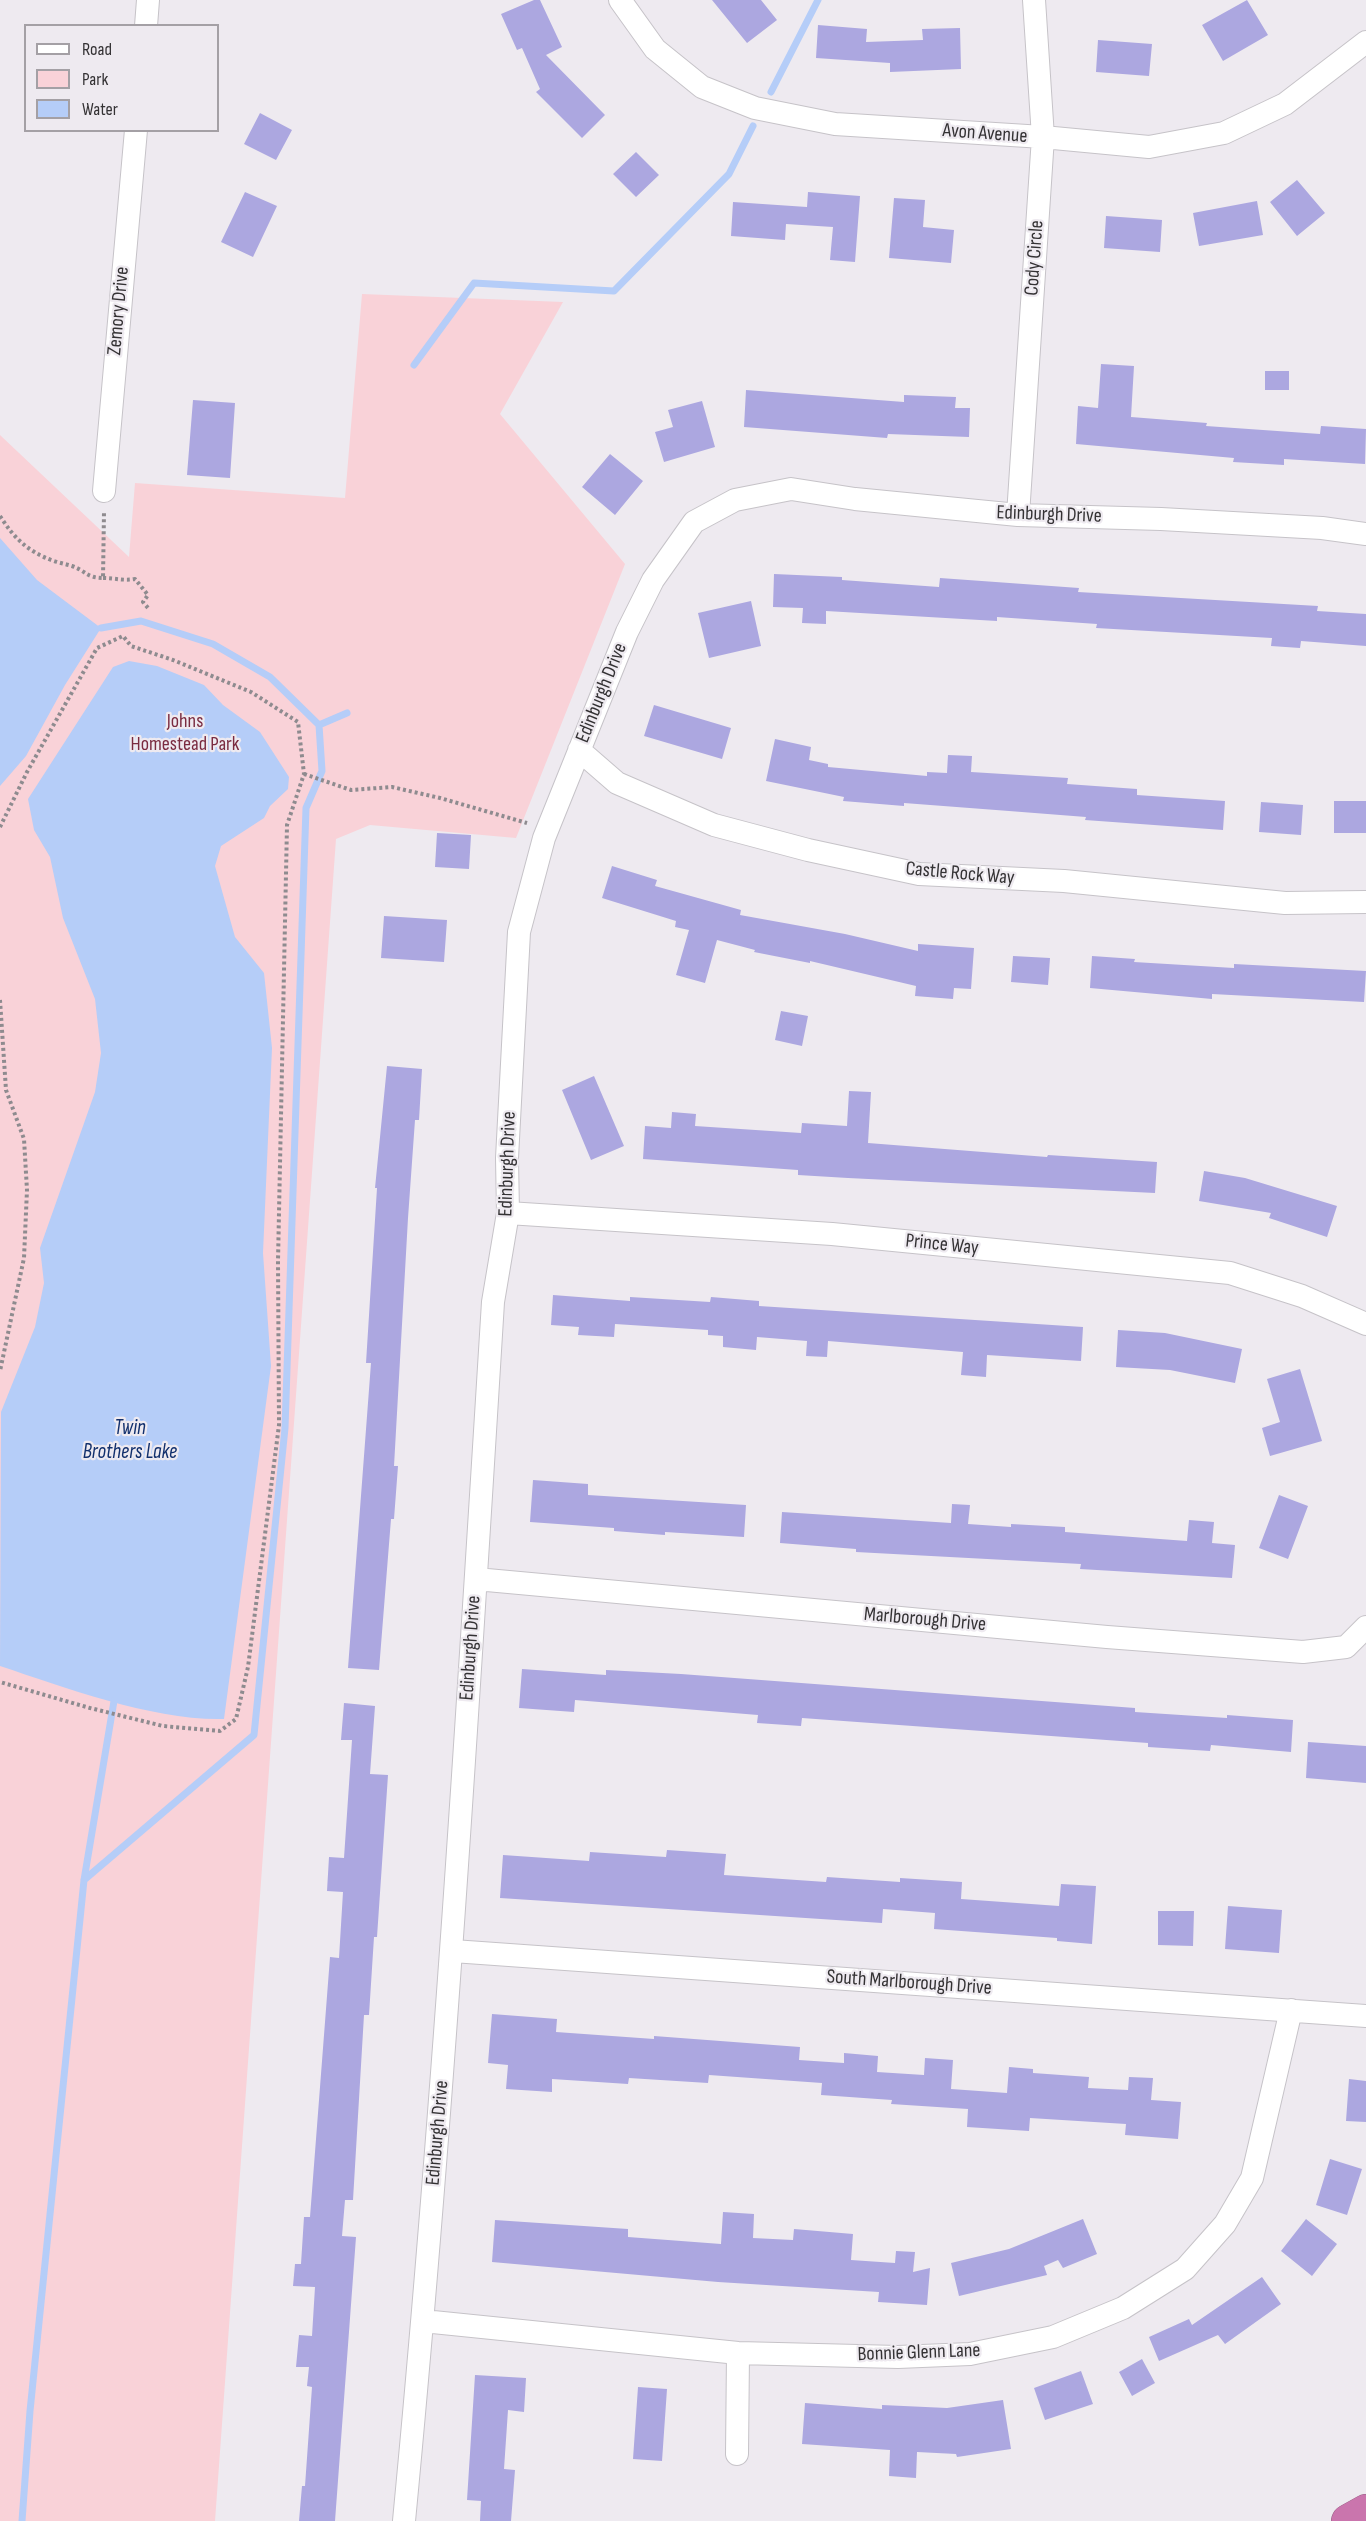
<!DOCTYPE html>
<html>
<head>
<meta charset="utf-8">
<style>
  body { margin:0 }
  #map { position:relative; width:1366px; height:2521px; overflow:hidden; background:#eeeaf0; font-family:"Sofia Sans Condensed",sans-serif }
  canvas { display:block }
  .legend { position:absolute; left:24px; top:24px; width:195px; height:108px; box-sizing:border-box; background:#eeeaf0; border:2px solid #a4a0a5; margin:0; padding:8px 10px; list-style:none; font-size:18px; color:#343234 }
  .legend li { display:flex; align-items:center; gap:12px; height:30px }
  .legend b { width:30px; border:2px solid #a4a0a5 }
</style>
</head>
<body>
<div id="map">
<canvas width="1366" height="2521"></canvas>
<ul class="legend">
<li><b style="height:8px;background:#fff"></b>Road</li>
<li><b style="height:16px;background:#f9d2d8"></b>Park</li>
<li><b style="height:16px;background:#b5cdf8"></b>Water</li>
</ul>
</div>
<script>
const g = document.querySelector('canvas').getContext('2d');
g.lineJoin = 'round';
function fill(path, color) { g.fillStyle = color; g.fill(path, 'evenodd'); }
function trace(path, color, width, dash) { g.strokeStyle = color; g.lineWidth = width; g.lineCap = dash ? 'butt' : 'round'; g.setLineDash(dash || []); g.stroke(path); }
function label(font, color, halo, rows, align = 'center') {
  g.font = font + ' "Sofia Sans Condensed",sans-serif'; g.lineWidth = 4.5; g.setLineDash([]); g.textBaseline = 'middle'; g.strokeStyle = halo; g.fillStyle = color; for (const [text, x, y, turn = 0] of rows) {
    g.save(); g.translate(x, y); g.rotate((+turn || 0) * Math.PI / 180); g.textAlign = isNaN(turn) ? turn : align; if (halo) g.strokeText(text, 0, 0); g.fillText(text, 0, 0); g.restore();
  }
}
fill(new Path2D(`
  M362,294L563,302L500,414L625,564L516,838L370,825L336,839L215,2521H0V435L129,557L135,483L345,498Z`), '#f9d2d8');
fill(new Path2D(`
  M0,538L37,580L101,628L65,685L26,756L0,786Z
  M129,661L157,666L204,685L223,705L260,732L289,777L288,789L270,806L264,818L221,846L215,866L235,937L264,973L272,1048L263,1253L271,1366L224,1719C155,1721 66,1688 0,1666L1,1412L35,1327L44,1283L40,1248L95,1092L101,1053L95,999L63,918L50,857L34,830L28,799L113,667Z`), '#b5cdf8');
trace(new Path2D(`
  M771,92L818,0
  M414,365L474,283L614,291L729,174L753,126
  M319,725L347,713
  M84,1880L254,1735L285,1428L306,808L322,771L319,725L270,677L213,644L141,621L101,628
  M22,2521L30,2411L84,1880L114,1701`), '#b5cdf8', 7);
fill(new Path2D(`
  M534,0H540L562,47L546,55L605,115L582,138L536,92L540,89L522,48L517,50L501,14Z
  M712,0H761L777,20L747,43Z
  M1247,0L1268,35L1223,61L1202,25Z
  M818,25L867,29L866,42L923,40L922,29L960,28L961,69L890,72V63L816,58Z
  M1098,40L1152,44L1149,76L1096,72Z
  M260,113L292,130L276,160L244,144Z
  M636,152L659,175L636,197L613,174Z
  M1297,180L1325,213L1297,236L1270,202Z
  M245,192L277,206L253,257L221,242Z
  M808,192L860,196L855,262L830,260L833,227L786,224L785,240L731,236L733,202L807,207Z
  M894,198L925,200L923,227L954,230L951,263L889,258Z
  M1257,201L1263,235L1199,246L1193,213Z
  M1106,216L1162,220L1160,252L1104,248Z
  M1101,364L1134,366L1131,417L1207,423L1206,426L1320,434L1321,426L1366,429L1365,464L1284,459V465L1233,462L1234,458L1076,444L1078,406L1098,408Z
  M1265,371H1289V390H1265Z
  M746,390L904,402V395L956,397L955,408H970L969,437L888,434L887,438L744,427Z
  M193,400L235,403L230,478L187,475Z
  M702,401L715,447L664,462L655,432L673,427L668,410Z
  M610,454L643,481L615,515L582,487Z
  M774,574L842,577V580L939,587L940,578L1079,588L1078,592L1318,606L1317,611L1366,614V646L1301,641L1300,648L1271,646L1272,638L1096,628L1097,624L997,617V621L826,611V624L802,623L803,608L773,607Z
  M751,601L761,646L709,658L698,613Z
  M654,705L731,728L722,759L644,736Z
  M775,739L811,747L809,760L828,764V767L927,776V772L947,773L948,755L972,756L971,772L1068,778L1067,784L1137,789V795L1225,801L1223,830L1085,820L1086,817L1009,811L904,803V806L843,801L844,797L766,781Z
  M1334,801H1366V833H1334Z
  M1261,802L1303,805L1301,835L1259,832Z
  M437,833L471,835L469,869L435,867Z
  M612,866L657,880L655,886L741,910L740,915L845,934L918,951V944L974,948L971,989L954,988L953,999L915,996L916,986L810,961V963L754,952L755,950L717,940L705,983L676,975L689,930L675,927L676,921L602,898Z
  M384,916L447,920L444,962L381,958Z
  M1013,956L1050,958L1048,985L1011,982Z
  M1092,956L1135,959L1134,962L1234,968V964L1366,971L1364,1002L1212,994V999L1090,988Z
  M781,1011L808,1016L802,1046L775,1040Z
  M387,1066L422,1069L419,1120H415L408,1218L394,1466H398L394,1519H391L379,1670L348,1668L371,1363H366L377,1188H375Z
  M594,1076L624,1146L591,1160L562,1090Z
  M849,1091L871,1092L868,1143L1047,1157L1048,1155L1157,1162L1155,1193L848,1178L798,1175V1170L643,1159L645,1126L671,1128L672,1112L696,1114L695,1126L801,1133L802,1123L847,1126Z
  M1204,1171L1245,1178L1337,1206L1327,1237L1269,1218L1271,1213L1199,1201Z
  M553,1295L630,1301V1297L710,1302L711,1297L759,1301V1306L1083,1327L1081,1361L987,1355L986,1377L961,1375L963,1352L828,1341L827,1357L806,1356L807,1341L757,1337L756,1350L723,1347V1336L708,1335V1330L615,1324L614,1337L578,1335L579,1327L551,1325Z
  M1118,1330L1165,1333L1242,1349L1235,1383L1170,1370L1116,1367Z
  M1300,1369L1322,1441L1270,1456L1262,1428L1280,1422L1267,1379Z
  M533,1480L588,1484V1495L746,1505L744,1537L665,1532V1535L614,1531V1528L530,1522Z
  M1279,1495L1308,1506L1288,1559L1259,1548Z
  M952,1504L970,1505L968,1524L1011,1527V1524L1065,1527V1532L1187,1541L1189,1520L1214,1522L1212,1543L1235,1545L1232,1578L1080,1569L1081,1564L856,1552V1549L780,1543L782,1512L951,1523Z
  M522,1669L606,1675V1670L681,1674L1135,1708V1712L1227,1718V1715L1293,1720L1291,1752L1211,1745L1210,1751L1148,1747V1743L802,1718L801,1726L757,1723L758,1715L575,1700L574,1712L519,1708Z
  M344,1703L375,1706L370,1774L388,1775L377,1937H374L369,2015H364L353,2200H345L342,2236L356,2237L335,2521H299L302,2486H305L312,2387L307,2386L309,2367H296L299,2335L312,2336L315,2287L293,2286L295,2264H301L304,2217H310L330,1957L339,1958L343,1892L327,1891L329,1857L344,1858L352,1740H341Z
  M1308,1742L1366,1746V1783L1306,1778Z
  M667,1850L726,1854L724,1875L826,1882L827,1877L900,1882V1878L962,1882L961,1899L1059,1906L1061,1884L1096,1886L1092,1944L1057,1941V1938L934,1929L935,1913L883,1909L882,1923L500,1898L503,1855L589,1861L590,1852L666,1857Z
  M1228,1906L1282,1910L1279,1953L1225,1949Z
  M1158,1911H1194L1193,1946L1158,1945Z
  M492,2014L557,2019L556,2032L654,2039V2036L800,2047L799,2060L844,2063V2053L878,2056L877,2072L924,2075L925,2058L953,2060L951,2089L1007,2093L1009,2067L1033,2069V2073L1089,2077L1088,2088L1128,2090L1129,2077L1153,2078L1151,2100L1181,2102L1178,2139L1125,2135L1126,2124L1030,2118L1029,2131L967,2127L968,2109L891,2104L892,2100L821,2095L822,2083L709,2075L708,2083L629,2078L628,2084L552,2079V2092L506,2089L508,2065L488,2063Z
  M1349,2079L1366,2081V2122L1346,2121Z
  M1330,2159L1362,2169L1347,2215L1316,2205Z
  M723,2212L754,2214L753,2238L793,2240L794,2229L853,2234L851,2260L895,2263L896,2251L915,2252L913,2272L930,2268L927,2305L878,2302L879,2292L718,2282L492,2262L495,2220L628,2229V2237L721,2244Z
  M1083,2219L1097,2254L1063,2268L1058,2260L1044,2266L1047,2275L959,2296L951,2263L1009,2249Z
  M1306,2219L1337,2244L1312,2276L1281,2251Z
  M1262,2277L1281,2304L1225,2344L1218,2335L1159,2361L1149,2337L1189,2319L1192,2325Z
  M1142,2359L1155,2383L1132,2396L1119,2372Z
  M1081,2371L1093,2404L1045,2420L1034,2388Z
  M475,2375L526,2378L524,2412L508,2410L504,2469L515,2470L511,2521H480L481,2501L467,2500Z
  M638,2387L667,2389L662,2461L633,2459Z
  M1003,2400L1011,2449L957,2457L956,2454L917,2452L916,2478L889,2476L890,2450L802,2444L805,2403L882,2409V2405L947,2408Z`), '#aca7e0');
const street = new Path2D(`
  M620,0L655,49L702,87L755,108L835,124L1043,137L1149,147L1224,133L1285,104L1366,42
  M146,26L148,0
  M104,491L136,130
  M1018,515L1043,137L1034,0
  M579,750L617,783L714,825L808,850L919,874L1064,881L1285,903L1366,902
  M508,1213L832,1234L1230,1273L1302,1296L1366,1324
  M476,1579L1107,1637L1303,1652L1346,1647L1366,1627
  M453,1951L1366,2016
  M423,2321L738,2353L898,2357L970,2354L1053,2337L1123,2308L1185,2269L1225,2224L1252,2178L1291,2010
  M737,2454L738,2353
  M404,2521C443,2115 468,1709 493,1302L508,1213L507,1158L519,932L544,838L627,632L653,580L694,522L735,500L791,489L855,499L1018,515L1161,519L1322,528L1366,534`);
const highway = new Path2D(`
  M1348,2521L1366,2511`);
trace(street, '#c6c3c8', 24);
trace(highway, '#965e83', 34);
trace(new Path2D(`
  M0,516C14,538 28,552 54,561C60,563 66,564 72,566C86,571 87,578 103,578L104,512
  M103,578C115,578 123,581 135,579L148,595L143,602L148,608
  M304,774L351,790L392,787L440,798L527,823
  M0,827L27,772L97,648L123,636L131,646L173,660L251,692L298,722L304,774L287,825L278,1261L279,1425L248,1667L236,1719L220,1731L163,1726L90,1708L0,1682
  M0,1000L6,1090L24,1139L27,1190L24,1258L0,1371`), '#8e8b8f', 4, [3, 3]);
trace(street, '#fff', 22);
trace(highway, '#ca75ad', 33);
label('20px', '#343234', '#eeeaf0', [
  ["Avon Avenue",985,134,4],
  ["Cody Circle",1035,258,-86],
  ["Zemory Drive",119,311,-85],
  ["Edinburgh Drive",1049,515,2],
  ["Edinburgh Drive",602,693,-68],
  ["Castle Rock Way",960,874,5],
  ["Edinburgh Drive",508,1164,-88],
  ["Prince Way",942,1245,6],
  ["Marlborough Drive",925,1620,5],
  ["Edinburgh Drive",471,1648,-86],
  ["South Marlborough Drive",909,1983,4],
  ["Edinburgh Drive",438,2133,-85],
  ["Bonnie Glenn Lane",919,2353,-2]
]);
label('20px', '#7a2b40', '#eeeaf0', [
  ["Johns",185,722],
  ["Homestead Park",185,745]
]);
label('italic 21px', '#12306d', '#eeeaf0', [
  ["Twin",130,1429],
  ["Brothers Lake",130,1453]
]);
</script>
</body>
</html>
